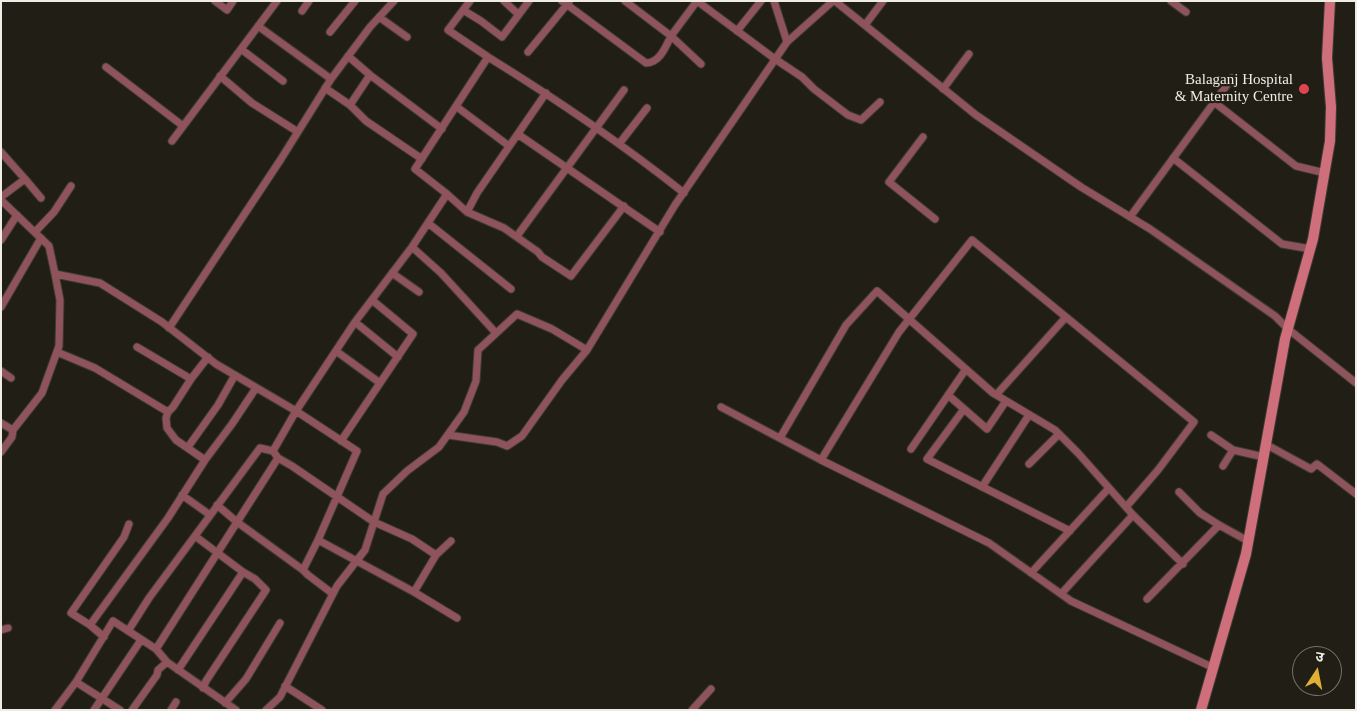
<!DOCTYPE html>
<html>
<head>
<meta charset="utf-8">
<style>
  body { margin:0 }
  #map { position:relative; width:1357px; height:711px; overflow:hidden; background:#211f15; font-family:"Times New Roman","Noto Sans Devanagari",serif }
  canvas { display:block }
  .frame { position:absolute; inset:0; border:2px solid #eeece5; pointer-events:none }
  .north { position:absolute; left:1292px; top:646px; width:50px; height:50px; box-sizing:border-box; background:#211f15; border:1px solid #737168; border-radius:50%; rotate:11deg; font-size:14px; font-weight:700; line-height:20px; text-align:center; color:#eeece5 }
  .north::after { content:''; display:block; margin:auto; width:18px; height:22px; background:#e0b034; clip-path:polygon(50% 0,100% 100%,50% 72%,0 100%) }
</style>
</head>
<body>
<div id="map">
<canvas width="1357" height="711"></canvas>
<div class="frame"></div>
<div class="north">उ</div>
</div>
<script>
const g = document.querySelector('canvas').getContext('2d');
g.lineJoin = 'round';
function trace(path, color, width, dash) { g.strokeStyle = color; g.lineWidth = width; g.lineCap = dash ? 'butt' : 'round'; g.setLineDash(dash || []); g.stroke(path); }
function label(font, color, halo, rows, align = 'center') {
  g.font = font + ' "Times New Roman",serif'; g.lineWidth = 4.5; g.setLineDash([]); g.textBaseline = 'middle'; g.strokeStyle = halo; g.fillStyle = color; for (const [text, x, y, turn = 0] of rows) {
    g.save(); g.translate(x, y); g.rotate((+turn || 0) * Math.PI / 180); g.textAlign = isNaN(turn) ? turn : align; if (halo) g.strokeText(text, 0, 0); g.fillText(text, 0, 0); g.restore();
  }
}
const street = new Path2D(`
  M215,1L227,10L233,1
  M470,1L448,30L488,57
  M504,1L518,14
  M562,1L646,63C660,63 666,46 671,36L701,64
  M625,1L671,36L697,1L775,59L802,77L814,89L848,115L861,120L880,102
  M774,1L787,42
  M835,1L976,115L1081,187L1150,229L1275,316L1288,329L1356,383
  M1171,1L1186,12
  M463,10L481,21L502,37L529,1
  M302,11L309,1
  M379,17L407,37
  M865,25L883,1
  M258,26L331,79
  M737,31L761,1
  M330,32L355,1
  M241,49L283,81
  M528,52L569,2
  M348,56L370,75L442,129
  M106,67L183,126
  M220,76L252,103L298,132
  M325,88L350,105L366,121L422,159
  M943,89L969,54
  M1214,102L1296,166L1325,173
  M350,105L370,75
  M457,107L509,146
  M519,135L660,232
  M923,137L889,182L935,219
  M172,141L277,1
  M619,144L647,108
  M1,152L25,179L1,197
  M1173,158L1282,244L1311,249
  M25,179L41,198
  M447,194L467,212L504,228L538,252L542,257L571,276L624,206
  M1,200L49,246L55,274L100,283L162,322L216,364L296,411L357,451L318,540L414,592L436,555L451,541
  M467,212L477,193L546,93
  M1130,217L1232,78
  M428,223L511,289
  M35,232L54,212L71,186
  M517,236L624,90
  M1,240L17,215
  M412,247L441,273L496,333
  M392,273L419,292
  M1,307L41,238
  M355,322L398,357
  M169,328L281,159L331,79L370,27L394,1
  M137,347L191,379
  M336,351L380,383
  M57,352L95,368L168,412
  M1,371L11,378
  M948,395L987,429L1006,401
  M996,395L1066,317
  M721,407L821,460L989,543L1071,601L1214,668
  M964,409L927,459L1070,531
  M1,423L13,430L42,393L59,346L60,300L55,274
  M448,435L497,442L507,446L522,436L562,380L587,350L675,205L787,42L833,1
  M1211,435L1233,450L1264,457
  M780,438L846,325L877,291L993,393L1055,430L1078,453L1133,515L1183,564
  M341,441L413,334L372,300
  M1267,445L1311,469L1317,464L1356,494
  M188,447L218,405L235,375
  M911,449L966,369
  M273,451L296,411L355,322L412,247L447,194L415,169L488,57C556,99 621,143 684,193
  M1,452L12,437L13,430
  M205,460L176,440L167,428L166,418L168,412L173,407L191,379L208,357
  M821,460L899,332L972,240L1194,422L1158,470L1126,507
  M1029,464L1059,434
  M1223,466L1233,450
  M982,487L1029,415
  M1179,492L1200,513L1219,525
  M182,495L210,515
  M217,505L237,522L303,570L308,575L333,594
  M195,536L243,572L255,579L266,590L206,681L203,688
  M303,570L318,540
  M1031,573L1109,488
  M414,592L457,618
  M1061,594L1133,515
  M1147,599L1219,525L1248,541
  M90,625L168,518L205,460L232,424L256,388
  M1,630L8,628
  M128,631L149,598L260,448L273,451L278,458L292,466L374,522L412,539L436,555
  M104,637L90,625L71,613L124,537L129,524
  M156,649L167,662L236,710
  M178,670L243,572
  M76,682L120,710
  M285,686L322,710
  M225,703L246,679L280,623
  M55,710L76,682L113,621L156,649L278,458
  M94,710L141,640
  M132,710L157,675L158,670L167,662
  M171,710L176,702
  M266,710L280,697L337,586L365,550L383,494L407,471L439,447L464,412L476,381L478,350L517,314L552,329L587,350
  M692,710L711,689`);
const secondary = new Path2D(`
  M1201,710L1246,554L1285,339L1313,239L1330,141L1331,107L1327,58L1330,1`);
trace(street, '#3e3c32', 9);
trace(secondary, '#3e3c32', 12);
trace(street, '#8f535b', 7);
trace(secondary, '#cf6f7c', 10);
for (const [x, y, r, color] of [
  [1304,89,6,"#e0444e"]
]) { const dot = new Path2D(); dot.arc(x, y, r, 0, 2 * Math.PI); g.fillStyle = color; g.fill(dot); trace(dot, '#211f15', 2); }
label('15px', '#eeece5', '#211f15', [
  ["Balaganj Hospital",1293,80],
  ["& Maternity Centre",1293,97]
], 'right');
</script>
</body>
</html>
